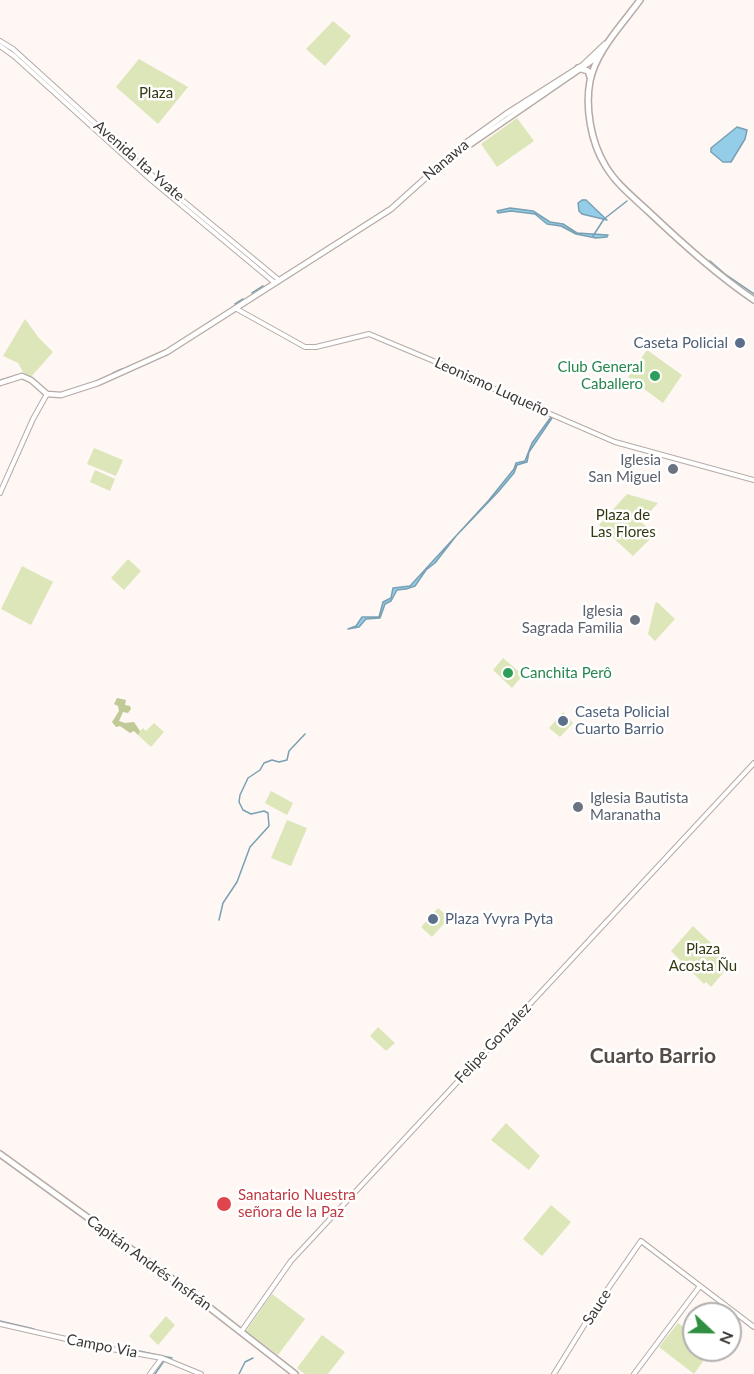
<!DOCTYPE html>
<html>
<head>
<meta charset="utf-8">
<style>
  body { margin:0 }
  #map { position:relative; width:754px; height:1374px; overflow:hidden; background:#fef7f4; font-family:Lato,sans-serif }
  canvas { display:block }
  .north { position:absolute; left:682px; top:1302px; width:60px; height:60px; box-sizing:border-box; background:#fff; border:2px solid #b1afaf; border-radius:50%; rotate:112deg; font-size:16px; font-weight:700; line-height:24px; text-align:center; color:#3c3836 }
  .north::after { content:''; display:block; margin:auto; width:21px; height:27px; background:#2f8e40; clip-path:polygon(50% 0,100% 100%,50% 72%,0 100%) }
</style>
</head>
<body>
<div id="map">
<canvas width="754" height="1374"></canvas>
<div class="north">N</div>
</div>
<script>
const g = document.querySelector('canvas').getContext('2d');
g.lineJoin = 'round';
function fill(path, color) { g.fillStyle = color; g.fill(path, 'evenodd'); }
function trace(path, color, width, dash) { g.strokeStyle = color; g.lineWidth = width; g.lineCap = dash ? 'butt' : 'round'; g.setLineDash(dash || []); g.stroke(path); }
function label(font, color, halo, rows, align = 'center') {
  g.font = font + ' Lato,sans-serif'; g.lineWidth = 5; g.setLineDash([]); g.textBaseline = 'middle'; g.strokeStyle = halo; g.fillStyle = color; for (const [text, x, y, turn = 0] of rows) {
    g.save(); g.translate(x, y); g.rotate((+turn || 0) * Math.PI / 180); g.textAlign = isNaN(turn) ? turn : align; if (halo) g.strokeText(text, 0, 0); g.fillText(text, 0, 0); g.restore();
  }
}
fill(new Path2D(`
  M333,21L351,36L325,66L306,49Z
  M139,59L188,87L158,124L116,87Z
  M517,118L534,141L497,167L481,144Z
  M25,319L39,338L53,352L31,377L23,372L18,363L3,356Z
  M647,350L682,375L663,403L628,377Z
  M94,448L123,460L116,476L87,464Z
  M95,470L115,479L110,491L90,482Z
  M627,494L658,503L641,522L655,534L633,556L599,525Z
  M128,559L141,571L124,590L111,578Z
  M22,566L53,582L31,625L1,609Z
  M657,602L675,619L655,641L648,634L655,604Z
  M503,658L523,675L512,688L493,670Z
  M563,712L573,723L560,737L549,728Z
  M154,723L164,732L151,747L137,734L143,728L146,731Z
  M271,791L293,803L287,815L265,803Z
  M287,820L307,828L291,866L271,858Z
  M438,908L449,918L432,937L421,927Z
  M693,926L732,963L711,987L706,982L704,984L671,951Z
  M378,1027L395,1043L386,1051L370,1036Z
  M506,1123L540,1156L529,1170L491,1140Z
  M551,1205L571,1222L542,1256L523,1239Z
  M272,1294L305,1319L278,1355L246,1331Z
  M166,1316L175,1325L158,1345L149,1336Z
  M678,1323L694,1335V1350H711L694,1374L659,1347Z
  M322,1335L345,1352L328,1374H305L297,1368Z`), '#dde6b8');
fill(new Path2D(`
  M117,698L126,700L125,705L130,706L131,709L128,713L123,712L119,721L125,723L134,722L140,731L138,735L134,731L130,733L120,726L116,727L112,722L119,711L118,706L114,704Z`), '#c0ca96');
const water = new Path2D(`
  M737,127L747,130L745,139L731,162H723L711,152V148Z
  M582,200H586L607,220L582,214L579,211L578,203Z
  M510,208L533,211L550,222L563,224L577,233L608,235L607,237L596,238L576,234L561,226L547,224L535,214L511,211L498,213L497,211Z
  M551,417L552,418L529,452L527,462L517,465L514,473L498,492L456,536L435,563L426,570L415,586L406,589L397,590L391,601L385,604L380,618L366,619L359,627L348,629L356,626L362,617H379L383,602L391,598L393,588L410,586L489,500L514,469L516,463L525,461L532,443Z`);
fill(water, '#93cde8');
trace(water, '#79a0b3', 1.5);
trace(new Path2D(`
  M593,236L604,219L627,201
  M710,261L725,274L754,294
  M252,293L263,286
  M235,304L243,299
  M113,373L122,369
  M219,920L223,903L237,882L250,847L269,826L268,813L264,811L251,814L243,810L239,802L240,795L248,778L260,770L264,763L272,760L279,762L287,760L289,751L305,734
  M0,1321L34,1329
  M139,1351L172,1358
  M155,1374L164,1361
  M239,1374L245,1362L253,1358`), '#79a0b3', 1.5);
const tertiary = new Path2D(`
  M0,41L13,49L153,176L279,280
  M0,46L14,56L150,179L275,283
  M235,308L305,347H316L369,334L448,367L518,400L615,442L754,480
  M0,493L33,419L47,394
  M0,1324L106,1348L162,1358L201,1374
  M241,1332L291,1261L754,763
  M150,1374L162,1358
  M554,1374L598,1303L641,1241L754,1327
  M634,1374L700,1286`);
const secondary = new Path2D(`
  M455,155L599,56
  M0,383L22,376L31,380L47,394L61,395L98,383L167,352L391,209L460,147L506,114L583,65L605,44`);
const primary = new Path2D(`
  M640,0C622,25 596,51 590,81C585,108 591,142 605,165C616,184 633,197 649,212C682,243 716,274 754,300
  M578,68L588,71L590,77
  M0,1154L178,1283L295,1374`);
trace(tertiary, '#b5aaa6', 6);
trace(secondary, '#b5aaa6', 7);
trace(primary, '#b5aaa6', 8);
trace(tertiary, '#fff', 4);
trace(secondary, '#fff', 4.5);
trace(primary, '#fff', 5);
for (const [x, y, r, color] of [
  [740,343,6,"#5c6f8a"],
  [655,376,6,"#2e9e5b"],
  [673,469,6,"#6b7280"],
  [635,620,6,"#6b7280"],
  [508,673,6,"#2e9e5b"],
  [563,721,6,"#5c6f8a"],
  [578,807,6,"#6b7280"],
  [433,919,6,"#5c6f8a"],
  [224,1204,8,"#e0444e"]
]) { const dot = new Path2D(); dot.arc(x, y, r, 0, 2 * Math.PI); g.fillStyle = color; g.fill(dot); trace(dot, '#fff', 2); }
label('15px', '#323911', '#fff', [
  ["Plaza",156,93],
  ["Plaza de",623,515],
  ["Las Flores",623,532],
  ["Plaza",703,949],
  ["Acosta Ñu",703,966]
]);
label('15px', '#3c3836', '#fff', [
  ["Nanawa",446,160,-40],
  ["Avenida Ita Yvate",139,161,41],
  ["Leonismo Luqueño",492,387,24],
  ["Felipe Gonzalez",493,1043,-47],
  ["Capitán Andrés Insfrán",149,1263,36],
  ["Sauce",597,1307,-57],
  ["Campo Via",102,1346,11]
]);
label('15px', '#4e5e75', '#fff', [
  ["Caseta Policial",728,343,"right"],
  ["Caseta Policial",575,712],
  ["Cuarto Barrio",575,729],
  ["Plaza Yvyra Pyta",445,919]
], 'left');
label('15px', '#27864d', '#fff', [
  ["Club General",643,367],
  ["Caballero",643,384],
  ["Canchita Perô",520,673,"left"]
], 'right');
label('15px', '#5b616d', '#fff', [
  ["Iglesia",661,460],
  ["San Miguel",661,477],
  ["Iglesia",623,611],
  ["Sagrada Familia",623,628],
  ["Iglesia Bautista",590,798,"left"],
  ["Maranatha",590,815,"left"]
], 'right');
label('15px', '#be3a42', '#fff', [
  ["Sanatario Nuestra",238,1195],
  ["señora de la Paz",238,1212]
], 'left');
label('bold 21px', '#554b47', '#fff', [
  ["Cuarto Barrio",653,1056]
]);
</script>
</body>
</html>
